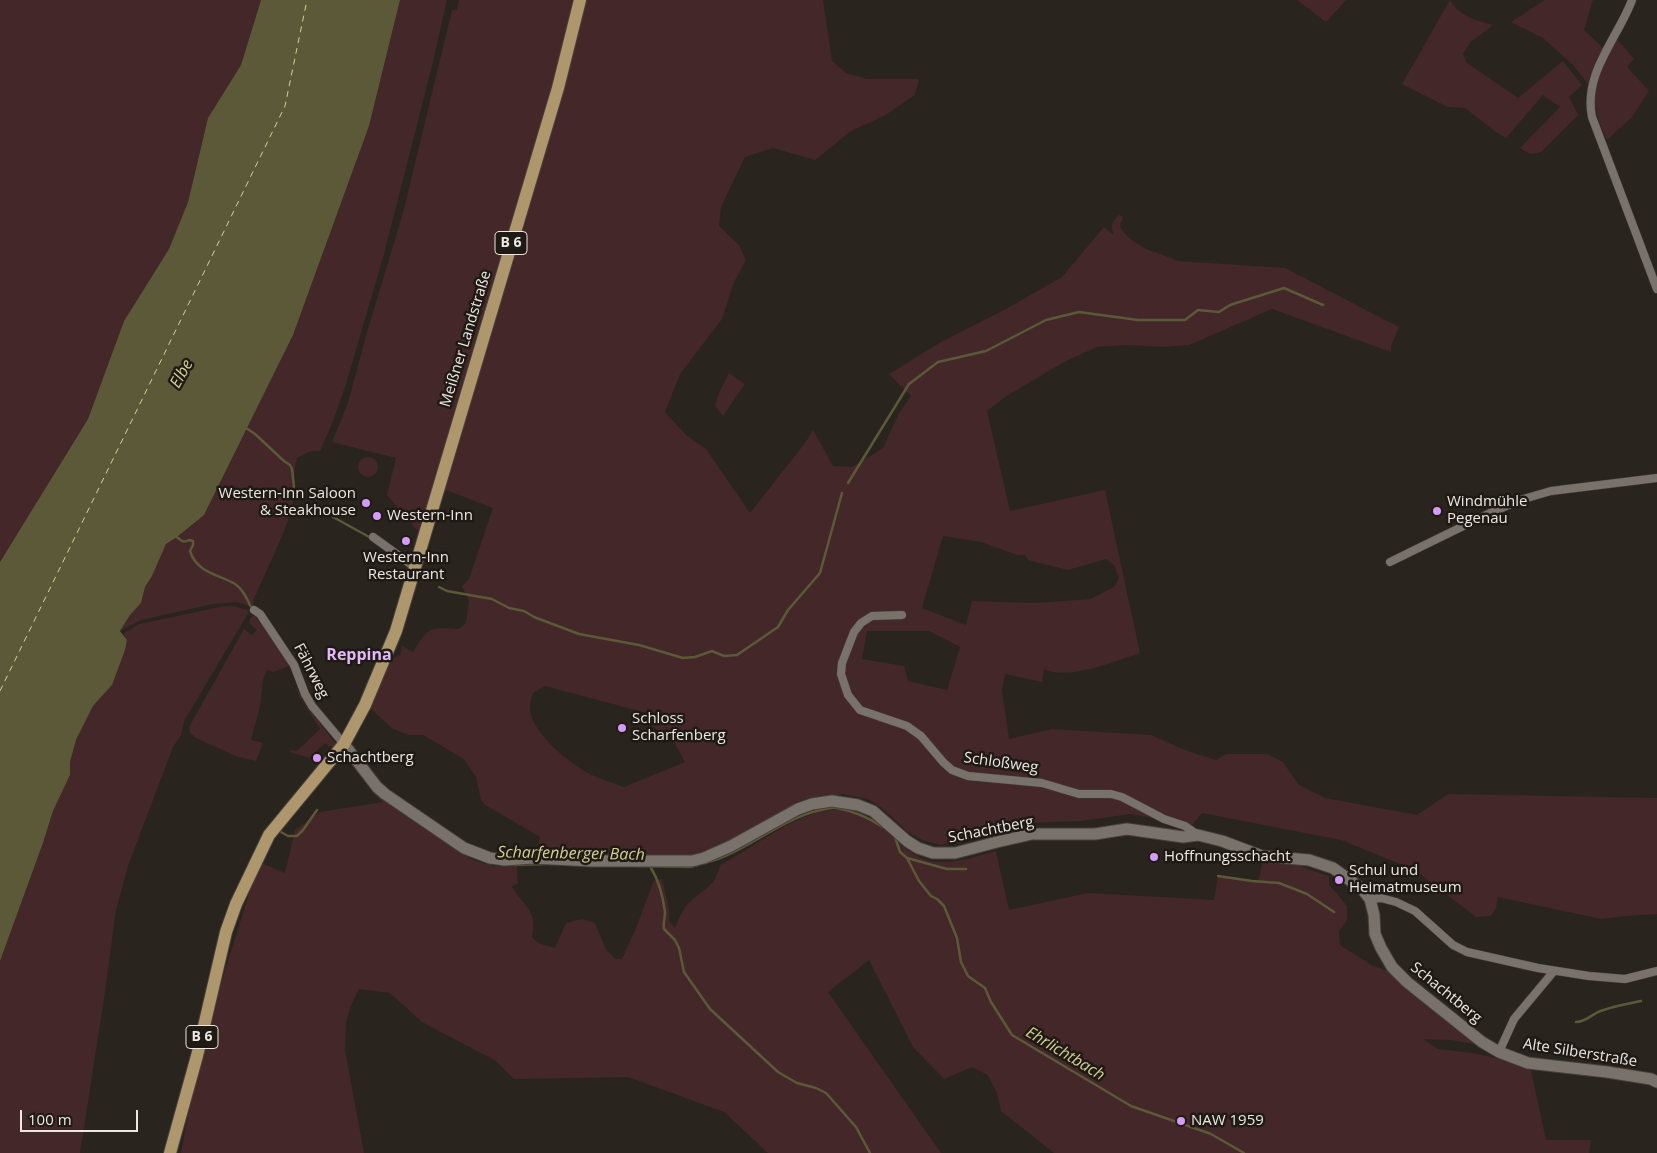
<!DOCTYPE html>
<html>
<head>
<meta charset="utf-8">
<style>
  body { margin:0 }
  #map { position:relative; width:1657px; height:1153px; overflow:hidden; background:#2a241e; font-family:"Open Sans",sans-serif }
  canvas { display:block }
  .scale { position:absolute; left:20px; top:1110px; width:118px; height:22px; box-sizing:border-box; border:2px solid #ece7e4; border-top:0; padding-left:6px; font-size:15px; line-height:18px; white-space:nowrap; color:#ece7e4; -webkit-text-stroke:4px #201a15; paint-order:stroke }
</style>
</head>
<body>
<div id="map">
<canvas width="1657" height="1153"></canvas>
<div class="scale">100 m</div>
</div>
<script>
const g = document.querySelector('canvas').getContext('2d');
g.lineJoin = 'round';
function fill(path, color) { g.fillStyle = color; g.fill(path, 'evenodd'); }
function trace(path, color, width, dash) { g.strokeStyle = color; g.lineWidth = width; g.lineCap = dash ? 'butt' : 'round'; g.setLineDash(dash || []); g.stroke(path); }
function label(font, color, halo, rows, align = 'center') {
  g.font = font + ' "Open Sans",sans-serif'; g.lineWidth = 5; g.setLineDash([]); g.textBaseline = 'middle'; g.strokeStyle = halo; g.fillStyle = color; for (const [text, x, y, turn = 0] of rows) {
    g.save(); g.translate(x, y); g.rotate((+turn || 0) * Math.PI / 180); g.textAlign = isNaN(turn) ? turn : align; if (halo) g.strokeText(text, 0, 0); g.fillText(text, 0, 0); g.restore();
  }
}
fill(new Path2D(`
  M0,0H261L241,65L208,118L188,202L169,249L124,321L88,419L0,562Z
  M400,0H447L431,70L384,254L346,384L332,424L320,451H311L297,458C292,476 296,494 291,512C281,542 266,570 254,599L253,606L251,607L237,602L213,604L141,620L120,631L130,615L141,603L145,587L152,576L166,544L177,537L204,515L293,335L369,126Z
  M459,0H575L541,128L420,532L416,529L387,495L396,458L332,442L348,403L367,332L403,213L452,10H457Z
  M585,0H823L832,61L846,73L867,79H919L915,95L884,116L851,131L815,160L773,148L745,157L721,207L719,226L739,245L746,260L734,282L722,319L680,374L665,412L686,435L706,449L750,513L805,443L813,430L833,466L852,467L883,448L899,413L911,396L889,374L941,342L1004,310L1062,277L1104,227L1114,235C1110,226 1112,221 1119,215L1123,217L1120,225L1121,229L1129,238L1144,248L1178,261L1285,268L1399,327L1391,346V352L1272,309L1189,345L1163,347L1125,345L1097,347L1064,362L1005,397L987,411L1010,511L1105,490L1140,653C1116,661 1067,681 1044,669L1042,682L1005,674L1002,690L1009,739L1052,729L1151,735L1185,750L1216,760L1226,754H1267L1283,762L1298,784L1325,798L1417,815L1448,794L1657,798V914L1625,916L1601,919L1498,897L1496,908L1491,916L1476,917L1415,870L1341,840L1202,813L1192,825L1131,814L1081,821L1024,823L965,842L940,845L922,840L908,832L882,808L868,799L842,794L812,801L732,842L696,857L539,855L537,851L540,837L485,805L481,800L476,777L464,759L423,735H409L393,729L369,707L383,679L391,660L400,655L402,646L413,652C428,627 430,627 459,629L466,623L469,601L462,586L469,579L493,508L446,490L441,502L440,499ZM943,536L981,542L1017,555H1025L1028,560L1068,570L1106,559L1114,565L1119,578L1115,586L1091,599L1034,603L972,601L966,625L922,608ZM867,631H929L960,647L947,690L908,681L904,666L862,659ZM545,686L647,713L646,721L675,744L685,762L624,787C612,782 599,779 588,773C568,762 527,730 530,704C530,701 532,697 533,693Z
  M1297,0H1346L1326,22Z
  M1450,0C1460,17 1475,20 1493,25L1471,42L1463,53L1466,62L1518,98L1563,61L1582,85L1569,97L1578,115L1541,152C1531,155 1528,154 1520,148L1560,107L1543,95L1506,138L1496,132L1465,108L1448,107L1402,84Z
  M1545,0H1593L1584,30L1603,48L1590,75L1588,84L1572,64L1543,38L1511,22Z
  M1617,39L1634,59L1627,67L1649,91L1632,117L1607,140C1587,99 1593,77 1617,39Z
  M729,373L745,384L723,416L715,406L719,393Z
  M358 467a10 10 0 1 1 20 0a10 10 0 1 1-20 0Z
  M225,606H234L247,610L249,612L184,721L181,735L173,747L129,863L116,910L104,999L80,1153H0V961L43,843L53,811L70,775V762L76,740L93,706L112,685L127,640L123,634L139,624Z
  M253,616H255L286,659L297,689L307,707L336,744L334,747L329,746L325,743L309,758L290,752V750L297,751L320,729L299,696L289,666L273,672L267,670L263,680L260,707L251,740L263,743L256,761L238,757L196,738L190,733L189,727L244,629L252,635L257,630L249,623L250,618Z
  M374,792L440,839L473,860L493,866H517L518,883L512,887C525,907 538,912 532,937L538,943L555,948L566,923L582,919L595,923L606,949L615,959H622L636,928L654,880L662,879L669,909V921L675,928C678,921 681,912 686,906C700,890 715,889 720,865C753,848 788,818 824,811C838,808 856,809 868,817C893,832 908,862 941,862C960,862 978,856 996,851L1009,910L1088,893L1214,900L1218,876L1258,882L1263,861L1300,866L1329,876V884L1347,906V920L1339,931L1340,945L1371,965L1388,971L1474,1044L1451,1040L1423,1039L1438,1049L1473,1053L1530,1066L1546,1140H1591L1589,1153H1054L1001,1111L997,1093L988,1075L972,1067L944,1079L913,1047L869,960L828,992L941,1153H768L724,1112L628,1077L514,1079L496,1061L422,1022L390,993L359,989L350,1007L346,1023L345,1050L364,1153H181L193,1087L223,977L259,862L285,873L295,830L320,812L383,802L373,793Z`), '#442728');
fill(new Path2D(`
  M261,0H400L369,126L293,335L204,515L177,537L166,544L152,576L145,587L141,603L130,615L120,631L127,640L125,650L112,685L93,706L76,740L70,762V775L53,811L43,843L0,961V562L88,419L124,321L169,249L188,202L208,118L241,65Z`), '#5b5938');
trace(new Path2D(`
  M246,428L255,434L284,461L290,465L292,469L294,487
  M848,483L909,384L938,362L986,351L1046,320L1079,312L1138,320H1185L1198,310L1219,312L1230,305L1284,288L1323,305
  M333,517L371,538
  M175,536C181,539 181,544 189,540L193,541V545L190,551C197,573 218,574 235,584C243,589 247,599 251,607
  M439,587L447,591L492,599L509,608L524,611L534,617L579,634L639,645L683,658L695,657L712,651L724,656L737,655L778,627L788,610L820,573L842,493
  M281,832L288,836H297L303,830L317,810
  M895,837L900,852L907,858L947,869H966
  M907,858L919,881L931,896L937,899L944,906L957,938L961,962L968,976L985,988L991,1002L1012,1035L1131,1106L1211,1134L1244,1153
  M705,863C747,852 779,819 821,810C826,809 832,807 837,808C854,811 869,818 883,827
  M514,865L545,864
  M636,866L690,867L698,865
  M651,868C659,881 663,897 665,912C665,918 663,923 664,929L675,940L679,948L684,972L710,1009L778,1072L797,1083L816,1088L826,1093L856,1127L870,1153
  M1218,876L1252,881L1279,883L1307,894L1334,912
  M1576,1022C1585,1022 1590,1016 1598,1012C1612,1006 1627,1004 1641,1001`), '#5b5938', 2.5);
trace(new Path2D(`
  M0,691L285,106L307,0`), '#d4d093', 1, [6, 5]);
const street = new Path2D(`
  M1632,0C1618,38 1583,73 1592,117L1657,289
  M373,537L416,568
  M1390,562L1490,513L1520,500L1551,491L1657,478
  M254,610L260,614L294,665L305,694L312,706L344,744
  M902,615L872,616L861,623L854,632L842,663L841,674L848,695L860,710L907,726L921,736L943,762L952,770L968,776L1042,783L1079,794H1111L1122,797L1164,819L1185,826L1198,835
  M1370,899L1381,898L1396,902L1415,911L1453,945L1467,952L1538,968L1589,976L1625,979L1657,971
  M1499,1052L1514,1019L1554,971`);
const secondary = new Path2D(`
  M344,744L377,787L385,794L464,848L490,858L505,860L533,858L591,861H692L704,858L731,846L798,809L812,804L832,801L858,805L873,811L907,841L918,848L933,853H955L997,842L1032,834H1095L1127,829L1183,837L1198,835L1222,841L1262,856L1309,860L1333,868L1362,889L1370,899L1374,915L1375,934L1381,948L1392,967L1407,982L1482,1042L1499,1052L1528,1063L1607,1072L1651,1079L1657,1082`);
const primary = new Path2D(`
  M170,1153L197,1056L226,932L236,904L269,835L344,744L365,705L396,631L558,88L580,0`);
trace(street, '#47413d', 9);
trace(secondary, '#47413d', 13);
trace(primary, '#47413d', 14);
trace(street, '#79726b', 8);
trace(secondary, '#79726b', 11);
trace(primary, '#ae976c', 12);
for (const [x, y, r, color] of [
  [366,503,5,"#d69bfa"],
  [1437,511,5,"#d69bfa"],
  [377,516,5,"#d69bfa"],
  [406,541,5,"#d69bfa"],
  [622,728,5,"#d69bfa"],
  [317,758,5,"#d69bfa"],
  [1154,857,5,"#d69bfa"],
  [1339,880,5,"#d69bfa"],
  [1181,1121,5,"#d69bfa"]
]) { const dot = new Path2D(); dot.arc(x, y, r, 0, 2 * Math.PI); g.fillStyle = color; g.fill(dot); trace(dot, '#201a15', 2); }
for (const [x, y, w] of [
  [511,243,32],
  [202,1037,32]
]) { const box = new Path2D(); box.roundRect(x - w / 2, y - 11.5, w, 23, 4); g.fillStyle = '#201a15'; g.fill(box); trace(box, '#ece7e4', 1); }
label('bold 14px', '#ece7e4', null, [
  ["B 6",511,243],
  ["B 6",202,1037]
]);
label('15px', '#ece7e4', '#201a15', [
  ["Meißner Landstraße",466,339,-73],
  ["Fährweg",311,671,63],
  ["Schloßweg",1001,763,8],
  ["Schachtberg",991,830,-11],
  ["Schachtberg",1446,993,39],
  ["Alte Silberstraße",1580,1053,9]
]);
label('15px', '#ece7e4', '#201a15', [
  ["Western-Inn Saloon",356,494,"right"],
  ["& Steakhouse",356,511,"right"],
  ["Windmühle",1447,502],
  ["Pegenau",1447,519],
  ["Western-Inn",387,516],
  ["Western-Inn",406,558,"center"],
  ["Restaurant",406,575,"center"],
  ["Schloss",632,719],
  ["Scharfenberg",632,736],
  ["Schachtberg",327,758],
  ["Hoffnungsschacht",1164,857],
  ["Schul und",1349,871],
  ["Heimatmuseum",1349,888],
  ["NAW 1959",1191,1121]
], 'left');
label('italic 16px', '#d4d093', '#201a15', [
  ["Elbe",182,374,-61],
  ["Scharfenberger Bach",571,854,1],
  ["Ehrlichtbach",1065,1054,31]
]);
label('bold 16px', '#e2b9fb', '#201a15', [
  ["Reppina",359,655]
]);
</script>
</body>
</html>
